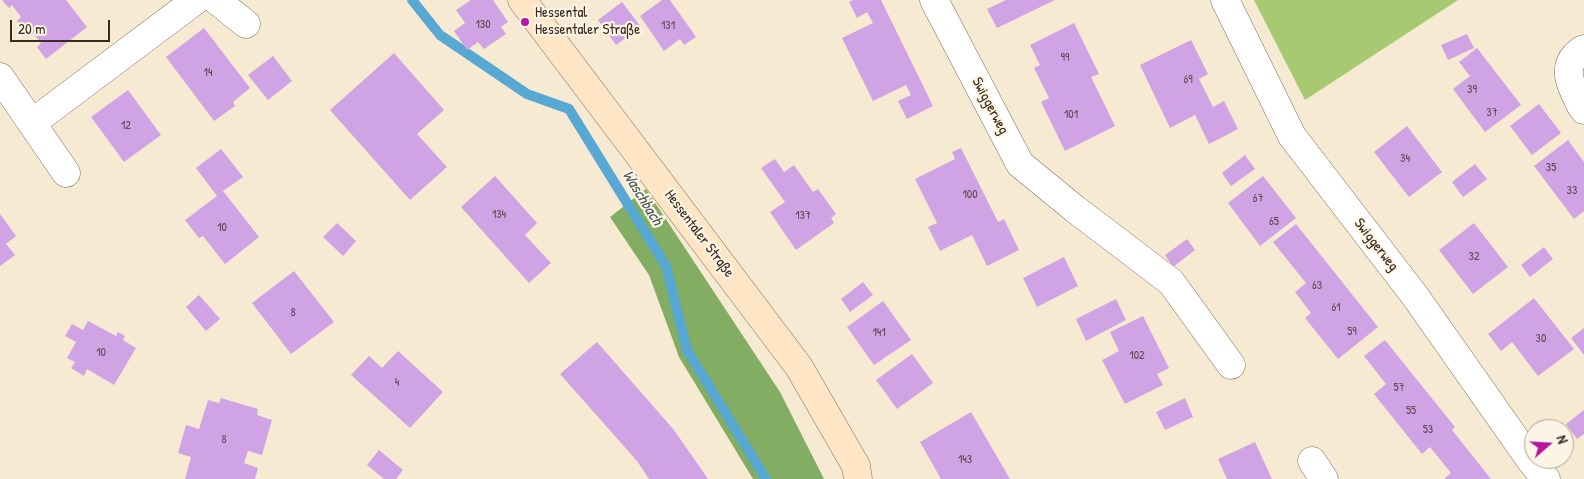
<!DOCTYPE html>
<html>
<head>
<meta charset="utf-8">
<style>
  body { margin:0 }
  #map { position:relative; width:1584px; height:479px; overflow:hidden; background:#f6ead2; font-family:"Patrick Hand",sans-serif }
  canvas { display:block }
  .north { position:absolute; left:1524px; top:419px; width:50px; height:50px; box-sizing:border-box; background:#fcf5e5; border:1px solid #afa495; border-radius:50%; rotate:71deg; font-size:14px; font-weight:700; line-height:20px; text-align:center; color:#3b2a1e }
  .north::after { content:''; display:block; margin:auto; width:18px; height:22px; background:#b5179e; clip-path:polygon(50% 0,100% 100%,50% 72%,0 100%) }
  .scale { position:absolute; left:10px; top:20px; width:100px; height:22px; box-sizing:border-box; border:2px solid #3b2a1e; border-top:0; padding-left:6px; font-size:15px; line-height:18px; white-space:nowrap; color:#3b2a1e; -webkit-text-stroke:4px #fcf5e5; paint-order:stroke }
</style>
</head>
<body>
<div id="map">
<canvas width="1584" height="479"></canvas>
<div class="north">N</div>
<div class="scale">20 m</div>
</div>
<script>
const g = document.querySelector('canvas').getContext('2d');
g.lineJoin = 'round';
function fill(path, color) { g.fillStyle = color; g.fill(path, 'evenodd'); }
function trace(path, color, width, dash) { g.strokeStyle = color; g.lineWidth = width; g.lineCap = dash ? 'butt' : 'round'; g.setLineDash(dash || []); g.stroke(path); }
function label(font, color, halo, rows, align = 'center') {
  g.font = font + ' "Patrick Hand",sans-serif'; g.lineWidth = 4.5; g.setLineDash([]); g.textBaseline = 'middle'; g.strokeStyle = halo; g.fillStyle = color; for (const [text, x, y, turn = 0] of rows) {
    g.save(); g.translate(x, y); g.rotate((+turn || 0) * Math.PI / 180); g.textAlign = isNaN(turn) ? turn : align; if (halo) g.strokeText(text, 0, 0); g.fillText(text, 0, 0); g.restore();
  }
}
fill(new Path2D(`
  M1254,0H1458L1305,100Z`), '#a6c972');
fill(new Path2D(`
  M646,189L780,392L824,479H753L679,357L649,275L610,217Z`), '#84ad64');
trace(new Path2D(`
  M412,0L440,35L527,94L569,109L666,266L687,350L766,479`), '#57a8d2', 10);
fill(new Path2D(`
  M2,0H66L87,27L46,59L37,47L41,43L33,33L28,36L17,21L21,17L12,5L9,8Z
  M471,0H493L508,22L501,27L506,34L484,49L478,42L467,50L454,31L465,23L456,10Z
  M662,0H670L696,37L684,45L680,39L664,51L640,16Z
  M853,0H881L933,106L907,119L898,101L911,95L906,85L873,101L842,38L873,23L867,12L857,18L849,2Z
  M1006,0H1055L997,28L987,9Z
  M622,2L641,27L616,45L598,20Z
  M1074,23L1099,74L1091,77L1115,126L1065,151L1041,102L1049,98L1034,68L1040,65L1030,45Z
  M204,28L250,88L233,102L235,106L214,121L166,57Z
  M1467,34L1474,48L1448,60L1441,45Z
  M1191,40L1208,74L1199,79L1213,107L1224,101L1238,129L1209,144L1195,115L1170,128L1140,65Z
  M1477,48L1521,105L1485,132L1453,89L1470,76L1459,62Z
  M394,53L444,110L417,134L447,167L410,200L330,110Z
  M273,56L292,81L268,100L248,75Z
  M128,90L161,135L124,162L91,117Z
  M1539,104L1561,133L1532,155L1510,126Z
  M1407,126L1442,172L1409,197L1374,152Z
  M1568,140L1584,162V211L1574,219L1534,166Z
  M961,148L998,222L1004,219L1019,250L987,266L972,235L940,251L928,227L937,223L915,179L955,159L952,152Z
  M221,149L243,177L223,191L259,237L225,264L203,236L199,238L185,220L217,196L196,168Z
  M1245,155L1255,169L1231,186L1222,173Z
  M775,159L784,172L794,165L813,192L818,189L836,214L831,218L834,223L796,250L770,212L785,202L761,168Z
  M1475,164L1487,179L1463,197L1452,182Z
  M495,176L537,223L525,235L551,263L529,283L461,207Z
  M1263,176L1296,218L1260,246L1228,203Z
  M0,214L16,236L6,244L15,255L0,266Z
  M337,223L356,241L343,256L323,237Z
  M1474,223L1508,267L1473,294L1439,250Z
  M1296,224L1378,327L1338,359L1305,318L1311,313L1295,292L1306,283L1273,242Z
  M1187,239L1195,250L1173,267L1165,255Z
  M1544,247L1553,259L1530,277L1521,265Z
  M1064,257L1078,286L1037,307L1023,278Z
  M294,271L334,322L291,354L252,303Z
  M863,282L873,295L850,312L841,299Z
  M199,295L220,319L206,331L186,307Z
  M1534,298L1574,349L1538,376L1512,342L1501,351L1488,334Z
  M1116,299L1126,320L1086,341L1076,319Z
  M883,301L911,340L874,365L847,327Z
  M1143,316L1169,368L1157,374L1163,385L1125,404L1102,360L1119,351L1110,332Z
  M88,321L116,336L118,332L125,336L123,340L136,348L114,385L87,369L84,376L71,368L75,362L67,358L76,342L65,336L72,324L83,330Z
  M1584,328V355L1571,338Z
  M1385,340L1455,427L1452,430L1491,479H1444L1451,473L1430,447L1422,454L1374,394L1386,384L1364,356Z
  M597,342L674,430L708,479H649L637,461L560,374Z
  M398,351L443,392L410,428L351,375L369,356L382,368Z
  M912,354L933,383L897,409L876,380Z
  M221,398L258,409L257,415L272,420L262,455L248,451L244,463L258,468L255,479H185L191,457L178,453L186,425L199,429L208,400L219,403Z
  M1185,398L1193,417L1165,430L1156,412Z
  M1584,410V434L1577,439L1566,424Z
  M971,412L1010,479H941L920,442Z
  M1255,442L1272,479H1227L1218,459Z
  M379,450L403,470L396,479H384L367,465Z`), '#d0a4e4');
const street = new Path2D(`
  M216,0L246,24
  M934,0L1020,164L1075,209L1171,282L1231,365
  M1225,0L1292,136L1415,296L1531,461L1546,479
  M1584,49C1580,50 1578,53 1575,56C1561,71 1574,91 1581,106L1584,110
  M0,77L66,173
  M32,123L196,0
  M1312,461L1324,479`);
const secondary = new Path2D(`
  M522,0L799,367L856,466L858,479`);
trace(street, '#7c6d5d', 29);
trace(secondary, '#7c6d5d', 29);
trace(street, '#fff', 28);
trace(secondary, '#fde5c5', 28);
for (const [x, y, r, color] of [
  [525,22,5,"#b5179e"]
]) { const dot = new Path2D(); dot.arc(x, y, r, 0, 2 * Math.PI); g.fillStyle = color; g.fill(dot); trace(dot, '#fcf5e5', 2); }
label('12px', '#604850', null, [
  ["130",483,25],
  ["131",668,26],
  ["99",1065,58],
  ["14",208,73],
  ["69",1188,80],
  ["39",1472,90],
  ["37",1492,113],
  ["101",1071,115],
  ["12",126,126],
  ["34",1405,159],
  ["35",1551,168],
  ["33",1572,191],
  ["100",970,195],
  ["67",1258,199],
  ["134",499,215],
  ["137",803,216],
  ["65",1274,222],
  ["10",222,228],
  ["32",1474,257],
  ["63",1317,286],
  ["61",1336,308],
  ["8",293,313],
  ["59",1352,332],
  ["141",879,333],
  ["30",1541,339],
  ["10",101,353],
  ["102",1137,356],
  ["4",397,383],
  ["57",1399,388],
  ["55",1411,411],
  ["53",1428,430],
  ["8",224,440],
  ["143",965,460]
]);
label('15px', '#3b2a1e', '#fcf5e5', [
  ["Hessental",535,13],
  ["Hessentaler Straße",535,30]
], 'left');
label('15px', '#3b2a1e', '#fcf5e5', [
  ["Swiggerweg",990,106,62],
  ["Hessentaler Straße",699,234,53],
  ["Swiggerweg",1376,245,52]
]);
label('italic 16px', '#45565d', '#fcf5e5', [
  ["Waschbach",642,198,58]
]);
</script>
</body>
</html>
